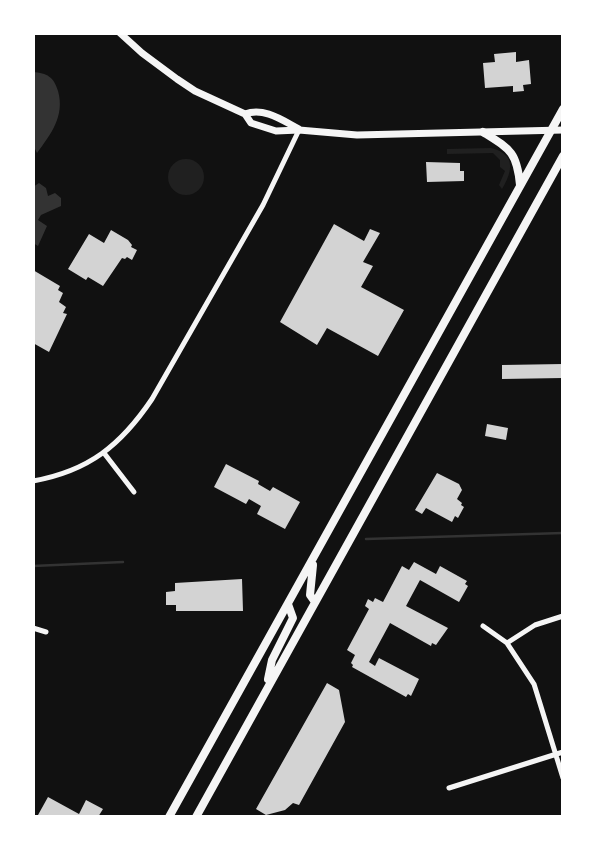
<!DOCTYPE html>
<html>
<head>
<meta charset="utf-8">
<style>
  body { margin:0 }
  #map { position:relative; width:596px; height:850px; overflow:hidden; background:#111; font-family:"Space Grotesk",sans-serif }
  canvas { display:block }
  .frame { position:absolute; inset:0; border:35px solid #fff; pointer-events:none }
</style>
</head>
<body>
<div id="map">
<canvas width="596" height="850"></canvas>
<div class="frame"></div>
</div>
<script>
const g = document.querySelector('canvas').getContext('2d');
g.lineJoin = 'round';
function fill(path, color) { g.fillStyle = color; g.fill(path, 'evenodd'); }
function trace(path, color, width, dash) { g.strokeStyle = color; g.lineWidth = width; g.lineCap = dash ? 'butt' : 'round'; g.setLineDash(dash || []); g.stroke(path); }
fill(new Path2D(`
  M491,148C516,154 513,171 502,189L499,185L505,171L500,167V160L493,153L447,154V149Z
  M168 177a18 18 0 1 1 36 0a18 18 0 1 1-36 0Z`), '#202020');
fill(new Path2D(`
  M33,72C47,73 54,77 58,91C65,116 51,134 37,153L33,145Z
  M39,183L46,188L48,196L55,193L61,198V206L41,215L38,220L47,226L38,246L33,243V187Z`), '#333');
trace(new Path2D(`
  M366,539L563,533
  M33,566L123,562`), '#333', 2.5);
fill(new Path2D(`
  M516,52V62L529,60L531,84L523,85L524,91L513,92V86L485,88L483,63L495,62L494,54Z
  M426,162L460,163V171H464V181L427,182Z
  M334,224L364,241L370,229L380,233L363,262L373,266L361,287L404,310L378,356L327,328L317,345L280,322Z
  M111,230L128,240L132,245L131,247L137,250L132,260L127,257L125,259L122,258L103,286L88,277L86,280L68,269L89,234L104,243Z
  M33,270L60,286L58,290L63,293L59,302L66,307L63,313L67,314L49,352L33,343Z
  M563,364V378L502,379V365Z
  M487,424L508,428L506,440L485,436Z
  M226,464L259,481L258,484L270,491L273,487L300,502L285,529L257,514L261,506L249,499L246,504L214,487Z
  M437,473L459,484L462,490L457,499L462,503L461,505L464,507L458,518L455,516L452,522L426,508L422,514L415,510Z
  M414,562L436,574L440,566L467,581L465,584L468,586L459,602L420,580L406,606L448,628L436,645L432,643L431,646L390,623L389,625L369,662L375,666L379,658L419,679L411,696L408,694L406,697L352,667L353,665L351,663L355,655L347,650L369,609L365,606L368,599L373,602L375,598L383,602L402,566L409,570Z
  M242,579L243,611H176V605H166V592L175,591V583Z
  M327,683L339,690L345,722L299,805L293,803L285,810L266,815L256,809Z
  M48,797L79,814L86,800L103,809L98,817H42L38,815Z`), '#d3d3d3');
trace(new Path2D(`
  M104,453L134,492
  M33,481C89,471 121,445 152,399L263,205L299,130
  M483,626L507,643L534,684L563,778
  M33,628L46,632
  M507,643L535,625L563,616
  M449,788L563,752`), '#f5f5f5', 5);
trace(new Path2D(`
  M120,33L142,53L177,79L195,91L245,114L251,123L276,131L299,130L357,135L563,130
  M245,114C264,107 282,120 299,129`), '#f5f5f5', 7);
trace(new Path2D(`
  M483,132C510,149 517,152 520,185
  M313,565L310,595L315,602
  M268,679L272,660L293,618L288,604
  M169,817L563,109
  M196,817L563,156`), '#f5f5f5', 8);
</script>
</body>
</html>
